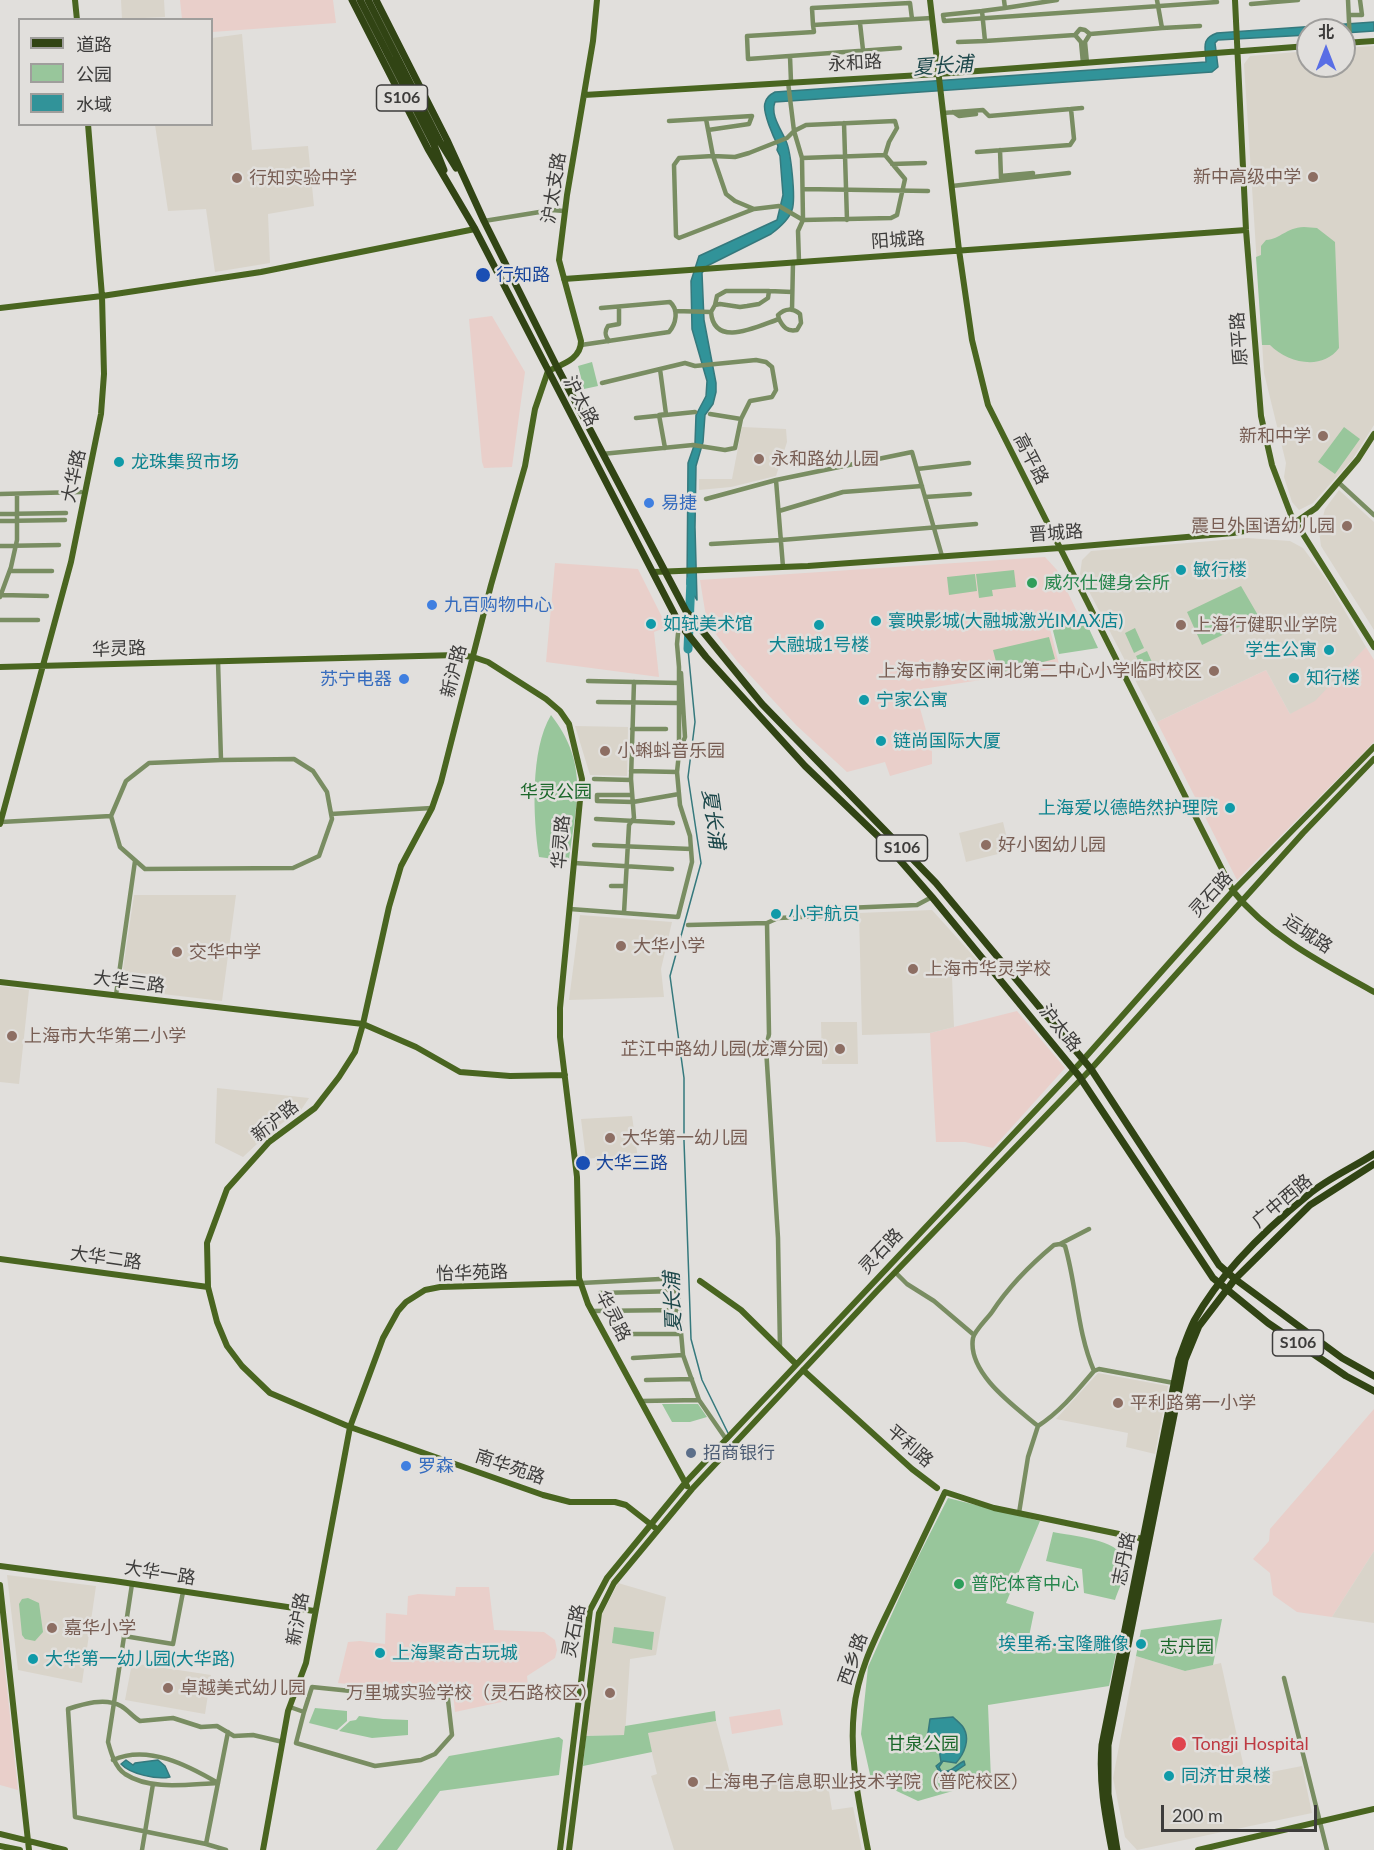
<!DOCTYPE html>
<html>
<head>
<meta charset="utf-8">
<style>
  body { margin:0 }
  #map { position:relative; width:1374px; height:1850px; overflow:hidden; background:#e1dfdc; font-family:Lato,"Noto Sans SC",sans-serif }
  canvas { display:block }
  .legend { position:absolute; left:18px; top:18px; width:195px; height:108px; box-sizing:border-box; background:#e1dfdc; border:2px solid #9f9e9c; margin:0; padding:8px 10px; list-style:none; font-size:18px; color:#3d3c3b }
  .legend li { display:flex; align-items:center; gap:12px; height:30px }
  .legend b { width:30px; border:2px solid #9f9e9c }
  .north { position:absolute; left:1296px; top:18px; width:60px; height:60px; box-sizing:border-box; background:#e1dfdc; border:2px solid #9f9e9c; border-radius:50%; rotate:0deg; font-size:16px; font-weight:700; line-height:24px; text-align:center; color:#3d3c3b }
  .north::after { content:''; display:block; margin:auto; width:21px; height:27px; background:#596ee5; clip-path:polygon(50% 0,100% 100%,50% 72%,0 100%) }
  .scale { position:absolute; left:1161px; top:1805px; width:156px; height:27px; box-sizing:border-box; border:3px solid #3d3c3b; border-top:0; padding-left:8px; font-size:18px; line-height:21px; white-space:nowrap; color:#3d3c3b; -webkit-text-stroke:4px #e1dfdc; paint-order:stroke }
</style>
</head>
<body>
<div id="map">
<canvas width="1374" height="1850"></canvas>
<ul class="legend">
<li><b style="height:8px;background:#314414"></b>道路</li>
<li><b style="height:16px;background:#98c69b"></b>公园</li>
<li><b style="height:16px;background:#319399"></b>水域</li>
</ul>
<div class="north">北</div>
<div class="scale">200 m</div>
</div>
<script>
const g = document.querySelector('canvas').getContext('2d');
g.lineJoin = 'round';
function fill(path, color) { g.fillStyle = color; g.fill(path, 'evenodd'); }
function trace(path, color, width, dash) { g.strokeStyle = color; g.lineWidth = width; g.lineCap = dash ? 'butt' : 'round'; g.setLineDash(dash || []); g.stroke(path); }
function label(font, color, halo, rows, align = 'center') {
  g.font = font + ' Lato,"Noto Sans SC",sans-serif'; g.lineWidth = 5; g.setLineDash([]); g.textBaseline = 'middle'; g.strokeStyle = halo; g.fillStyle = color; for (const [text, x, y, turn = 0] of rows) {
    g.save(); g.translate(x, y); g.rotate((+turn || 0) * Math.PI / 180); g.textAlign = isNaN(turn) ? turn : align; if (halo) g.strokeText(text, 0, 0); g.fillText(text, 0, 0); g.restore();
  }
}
fill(new Path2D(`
  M180,0H333L336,23L212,32V20L182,19Z
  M492,316L525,372L512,467L484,468L482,462L469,319Z
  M1045,557L1057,570L1080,618L1049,625L1060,668L915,690L932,752V764L890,776L885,762L847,772L796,725L737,661L707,623L700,580Z
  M555,563L638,569L667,627L654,632L659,677L546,662Z
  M1366,647L1374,660V742L1237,880L1157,722L1266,670L1290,714Z
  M1017,1011L1065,1068L993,1148L965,1142H936L930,1033Z
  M1374,1409V1551L1332,1617L1297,1612L1273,1595L1270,1573L1253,1559L1269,1541L1270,1529Z
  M456,1587H489L494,1630L544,1632L555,1640L557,1650L555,1658L527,1676L529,1696L455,1712L452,1683L381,1688L338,1683L348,1642L360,1641L385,1644L386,1613L407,1615L408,1596L418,1594L455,1596Z
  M0,1626L6,1679L18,1790L0,1785Z
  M780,1709L783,1725L732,1734L729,1717Z`), '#e9cfca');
fill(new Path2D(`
  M121,0H164L165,17L122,19Z
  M242,34L252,150L308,146L314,206L268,214L270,263L215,272L206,209L168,211L155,125L212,124V38Z
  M1374,46V425L1352,460L1313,503L1299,510L1292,502L1284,477L1286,463L1264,373L1244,64L1250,56L1308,51V66H1344V48Z
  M742,427L786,429L787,442L776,476L731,487L699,490V479H732Z
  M1339,490L1374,522V630L1321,546L1319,531L1325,509Z
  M1247,538L1290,541L1303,548L1326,579L1366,647L1315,701L1290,714L1266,670L1157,722L1080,574L1082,560L1091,551Z
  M575,726L628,727L627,776L590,775Z
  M1003,822L1010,851L966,862L959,833Z
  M134,895H236L222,1001L120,989Z
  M932,910L978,961L952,977L954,1027L930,1033L862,1035L859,913Z
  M580,915L672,922L661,969L664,997L569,1000Z
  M0,986L29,990L19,1084L0,1082Z
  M821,1022H857L858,1064H822Z
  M217,1088L309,1098L301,1110L271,1131L243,1157L215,1143Z
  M632,1116L639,1166L597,1168L595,1158L586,1159L581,1119Z
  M1098,1373L1168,1386L1155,1454L1126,1447L1128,1433L1056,1419Z
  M1374,1551V1623L1332,1617Z
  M7,1575L96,1586L82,1683L18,1670Z
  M618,1583L666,1597L656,1655L630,1659L625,1735L586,1736L602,1614Z
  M1136,1656L1185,1671L1221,1663L1246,1777L1302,1766L1312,1813L1137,1850L1125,1837L1113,1778Z
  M132,1663L211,1675L205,1714L125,1700Z
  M716,1721L734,1788L826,1773L832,1810L853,1807L862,1850H674L651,1776L657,1774L647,1733Z`), '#d9d4ca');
fill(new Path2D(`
  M1304,227L1317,228L1335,242L1339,348C1322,371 1288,363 1270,345H1262L1256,257L1261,255V246L1266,240C1281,239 1285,228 1304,227Z
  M592,362L598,386L584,389L578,366Z
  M1344,427L1360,439L1335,474L1318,462Z
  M1014,570L1016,587L992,590L993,596L979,598L976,574Z
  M975,574L977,591L949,595L947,577Z
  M1241,586L1259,617L1202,645L1187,612Z
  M1084,618L1098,648L1059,654L1052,627Z
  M1135,628L1144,648L1134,653L1125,633Z
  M1049,637L1055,659L999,673L993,650Z
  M1147,651L1156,671L1145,676L1136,656Z
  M551,715C590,765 576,804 569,861L539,857C533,818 530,750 551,715Z
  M662,1404H698L707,1417L690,1422H672Z
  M948,1498L1040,1521L1006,1603L1034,1612L1026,1651L1119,1640L1109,1686L988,1705L991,1780L918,1801L871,1779L861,1734L868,1667L914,1565Z
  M1053,1532C1071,1536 1119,1539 1124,1559C1128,1572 1119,1588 1115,1600L1084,1593L1082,1569L1046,1561Z
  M28,1598L39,1603L43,1632L35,1641L25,1639L22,1635L19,1604L22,1599Z
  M1222,1619L1213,1665L1185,1671L1136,1656L1141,1630Z
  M614,1627L654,1632L652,1650L612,1643Z
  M315,1708L347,1711V1721L337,1730L309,1723Z
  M715,1711L716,1721L648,1733L652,1752L583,1766L586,1736L624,1735L625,1726Z
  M359,1716L383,1719L408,1720V1735L372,1738L339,1731L350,1721L356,1720Z
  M559,1737L563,1740L559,1775L440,1791L397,1850H376L449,1756Z`), '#98c69b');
const water = new Path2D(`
  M1374,22V31L1344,33V30H1308V35L1218,40L1215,43L1218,67L1212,72L775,102C770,115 781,129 786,141C791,152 796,199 792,210C789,220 779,228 771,234L707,266L702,273L704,320L716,383V392L713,404L705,415L703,442L696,466L695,527L697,600L687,584L688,463L695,443L696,415L706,396L707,381L692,329L691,281L699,256L777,220L783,195L780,156L777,150L778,146C774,138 762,112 765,103C766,98 771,94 775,92L1206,62C1206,48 1200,39 1217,33Z
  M953,1717C956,1720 961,1724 963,1727C971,1739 964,1754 956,1763L943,1761L939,1767L941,1771C952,1773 955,1765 964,1761L965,1765L956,1771L940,1773L936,1766L941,1762L939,1749L927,1740L930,1719Z
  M126,1760L133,1765L135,1763L158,1760L165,1766L170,1777C157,1780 130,1774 121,1764Z`);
fill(water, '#319399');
trace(water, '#35797d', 1.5);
trace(new Path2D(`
  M688,649L695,722L688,777L701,863L670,976L684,1078V1141L691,1339L702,1380L728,1433`), '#35797d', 1.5);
trace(new Path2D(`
  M688,649L691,580`), '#319399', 9);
trace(new Path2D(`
  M1004,0L1005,8L982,11L985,41L1075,35L1081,42L1083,63
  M1348,0L1350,43
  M1251,4L1298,0
  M1005,8L1057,0
  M982,11L943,15L944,21L1217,2L1216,0
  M1349,15H1362L1360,0
  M860,23L863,50
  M813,25L812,8L910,3L912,19
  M1162,28L1200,26
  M1075,35L1080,29L1085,30L1090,34
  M958,42L985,41
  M900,48L748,59L747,36L814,32L813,25L932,18
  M790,56L791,82
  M1087,63L1085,42L1090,34L1162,28L1157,0
  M788,82L794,131L802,158L803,220L798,231L799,262
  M1071,109L1082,108
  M953,112L959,116L976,114
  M943,113L983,110L989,116L1071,109L1074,139L1070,145L977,152
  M706,119L713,156L679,158L674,165L676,236L679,238L754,209
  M669,121L752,116L749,124L708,130
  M895,121L897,128L889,142L885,155L905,179L897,215L891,218L803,220L779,206L754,209L735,201L726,194L713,156L735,157L749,153L787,138L794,131L806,125Z
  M844,123L847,220
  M1000,150L1001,178
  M802,158L885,155
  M892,164L925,163
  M1001,176L1033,173
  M952,186L1069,173
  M803,189L928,191
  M484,221L552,210L564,211
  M769,291L792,292
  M792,310L793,262
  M675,311L711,312C714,349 758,326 779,319C783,327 787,332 797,330L801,323L800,314C793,308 785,308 778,315L779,319
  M711,312L715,305L720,304L740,307L747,306L759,304L768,298L769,291H726L717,296L715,305
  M609,341C605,336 604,332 608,326L619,324V307
  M581,345L669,332C676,324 679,310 670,302L601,308
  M660,369L666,414L659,415L665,448
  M602,383L685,363L695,366L756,360L766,362L772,367L776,390L772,397L750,401L741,419L735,448L725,450L693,445L602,454
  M710,414L741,419
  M636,418L695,412
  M917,469L969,463
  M1338,482L1374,515
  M0,494L81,492
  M925,497L970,494
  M706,499L776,480
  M779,511L843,492L922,486
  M0,514L66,513
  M0,521L65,520
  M711,544L781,540L976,524
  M0,546L59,545
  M783,567L776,480L912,452L942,556
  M10,571H52
  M1,595L47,596
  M0,597L11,567L17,540V494
  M0,620H38
  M218,661L221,760L294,759L313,771L327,792L332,819L319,856L293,868L145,869L120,847L111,816L126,781L149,763L221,760
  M588,681L679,683
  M598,702L678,703
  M632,729H666
  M680,750L685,737L681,673
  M631,771L677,772
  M594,779L631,780
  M632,795H597V801L633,802L679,794
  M331,814L432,808
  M596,819L673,823
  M1,822L111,816
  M594,845L691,849
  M574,863L672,869
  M611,886H625
  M570,909L678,917L692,862L690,836L680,805L677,772L679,753V667L677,644L679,623
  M624,913L629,825L634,818L631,779L634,682
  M688,925L767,923
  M116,995L135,861
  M1060,1244L1065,1246C1077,1287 1077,1332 1094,1371C1077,1391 1060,1412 1038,1426C1014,1406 967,1373 973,1338C975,1330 987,1319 992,1312C1009,1286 1030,1265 1054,1245Z
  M1060,1244L1089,1229
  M895,1272L907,1284L934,1301L974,1335
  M581,1283L680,1278
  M679,1310L678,1291L600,1293L606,1311L619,1334H681
  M591,1311L679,1310L683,1355L699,1400L726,1439
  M780,1348L778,1238L766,1048L769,1034L767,923L778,918L822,916V909L917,905L932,897
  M633,1358L683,1355
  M1094,1371L1099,1369L1174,1383
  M646,1380L692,1379
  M641,1401L699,1400
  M1019,1513L1028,1457L1038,1426
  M132,1584L108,1742C111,1753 115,1767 125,1774C151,1791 189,1784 218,1783
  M124,1636L173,1644L183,1592
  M1284,1678L1327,1850
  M290,1707L304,1712L296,1743L375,1766L421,1760L435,1754L452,1735L447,1691L380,1694L312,1687L304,1712
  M228,1732L206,1844L75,1817L68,1709C83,1704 105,1697 121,1706C128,1710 133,1717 140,1721L173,1718L201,1727L217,1726L234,1736L253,1735L283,1742
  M113,1760C148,1744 189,1766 218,1783
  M206,1844L226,1850
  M142,1850L153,1784`), '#798d62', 4.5);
trace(new Path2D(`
  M75,0L77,20
  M597,0L593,41L567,195L559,260L581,341C581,359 563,364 548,371L535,409L525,466L491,585L441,782L432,808L401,866L389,907L363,1024L355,1052L339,1077L315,1108L269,1142L227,1189L207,1243L208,1287L217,1322L227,1346L242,1366L270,1393L350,1427L543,1495L570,1502H615L626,1505L658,1530
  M930,0L959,250L972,340L988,405L1233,891C1270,937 1324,964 1374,992
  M1235,0L1246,230L1261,416L1272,465L1291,515L1374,647
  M1344,43L1374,41
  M584,95L938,74L1308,46
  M564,279L1246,230
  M0,308L102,296L261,272L475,229
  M653,572L808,566L1060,548L1233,533L1296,522L1316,508L1358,459L1374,434
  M0,667L457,655L473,657L488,662L546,699L560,711L569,724L582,779L560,1008V1037L577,1177L579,1278L588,1304L687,1486
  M0,824L71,562L101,414L104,374L102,296L88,124
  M0,982L363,1024L416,1047L460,1072L510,1076L565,1075
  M0,1259L208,1287
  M700,1281L741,1310L796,1364
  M803,1370L912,1469L937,1488
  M0,1566L114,1581L314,1611
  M0,1585L29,1850
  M0,1834L65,1850
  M0,1846L20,1850
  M263,1850L288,1711L306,1663L350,1427L383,1338L398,1311L406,1302L425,1290L440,1287L580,1283
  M560,1850L590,1610L607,1578L685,1483L1083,1060L1233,891L1374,747
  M569,1850L599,1613L614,1583L692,1489L877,1291L1091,1069L1303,833L1374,759
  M868,1850C859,1803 849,1758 854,1710C858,1669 877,1635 894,1599C911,1563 928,1527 945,1492L994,1508L1143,1539
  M1198,1850L1374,1809`), '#496520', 6);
trace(new Path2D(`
  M352,0L428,149L475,229L679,623L706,657L805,766L884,842L932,897L1079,1076L1213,1278L1268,1323L1346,1376L1374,1391
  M360,0L434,145L444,170
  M368,0L440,142L456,168
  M376,0L447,140L484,221L557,367L686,611L762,704L936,883L1091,1069L1219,1265L1235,1279L1342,1358L1374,1376
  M1112,1850C1105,1814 1099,1781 1102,1745L1179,1359C1184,1346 1188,1333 1194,1321C1220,1274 1266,1229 1308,1195C1327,1179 1352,1168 1374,1154
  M1117,1850L1108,1794V1745L1185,1360L1199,1326L1235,1279L1310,1205L1374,1164`), '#314414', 7);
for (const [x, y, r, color] of [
  [1313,177,6,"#8d6e63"],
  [237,178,6,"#8d6e63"],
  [483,275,8,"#1a4fb4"],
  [1323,436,6,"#8d6e63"],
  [759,459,6,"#8d6e63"],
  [119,462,6,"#0f9aa8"],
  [649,503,6,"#3f7fe0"],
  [1347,526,6,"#8d6e63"],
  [1181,570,6,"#0f9aa8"],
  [1032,583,6,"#2e9e5b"],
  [432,605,6,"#3f7fe0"],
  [876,621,6,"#0f9aa8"],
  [651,624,6,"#0f9aa8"],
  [819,625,6,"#0f9aa8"],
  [1181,625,6,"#8d6e63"],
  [1329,650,6,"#0f9aa8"],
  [1214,671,6,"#8d6e63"],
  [1294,678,6,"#0f9aa8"],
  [404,679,6,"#3f7fe0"],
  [864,700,6,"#0f9aa8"],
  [881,741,6,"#0f9aa8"],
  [605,751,6,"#8d6e63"],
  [1230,808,6,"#0f9aa8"],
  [986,845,6,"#8d6e63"],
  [776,914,6,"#0f9aa8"],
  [621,946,6,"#8d6e63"],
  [177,952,6,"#8d6e63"],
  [913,969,6,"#8d6e63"],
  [12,1036,6,"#8d6e63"],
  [840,1049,6,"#8d6e63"],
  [610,1138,6,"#8d6e63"],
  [583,1163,8,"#1a4fb4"],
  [1118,1403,6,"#8d6e63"],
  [691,1453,6,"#5c6f8a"],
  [406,1466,6,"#3f7fe0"],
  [959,1584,6,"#2e9e5b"],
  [52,1628,6,"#8d6e63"],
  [1141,1644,6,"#0f9aa8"],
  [380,1653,6,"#0f9aa8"],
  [33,1659,6,"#0f9aa8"],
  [168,1688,6,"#8d6e63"],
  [610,1693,6,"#8d6e63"],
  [1179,1744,8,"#e0444e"],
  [1169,1776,6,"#0f9aa8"],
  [693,1782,6,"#8d6e63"]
]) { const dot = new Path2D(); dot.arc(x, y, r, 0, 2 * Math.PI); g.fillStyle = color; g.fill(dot); trace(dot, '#e1dfdc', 2); }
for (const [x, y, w] of [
  [402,98,51],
  [902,848,51],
  [1298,1343,51]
]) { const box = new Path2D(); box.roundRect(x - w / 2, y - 13, w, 26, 4.5); g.fillStyle = '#e1dfdc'; g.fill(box); trace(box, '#3d3c3b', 1.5); }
label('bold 16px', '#3d3c3b', null, [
  ["S106",402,98],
  ["S106",902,848],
  ["S106",1298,1343]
]);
label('18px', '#3d3c3b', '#e1dfdc', [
  ["永和路",855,63,-3],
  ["沪太支路",554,188,-81],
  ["阳城路",898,240,-4],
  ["原平路",1239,339,-94],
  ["沪太路",581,401,62],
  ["高平路",1031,459,63],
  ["大华路",74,476,-78],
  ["晋城路",1056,533,-4],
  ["华灵路",119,649,-2],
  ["新沪路",454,671,-76],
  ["华灵路",561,842,-85],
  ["灵石路",1211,894,-48],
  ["运城路",1308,934,34],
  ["大华三路",129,982,7],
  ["沪太路",1060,1028,51],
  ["新沪路",275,1121,-39],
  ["广中西路",1282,1201,-40],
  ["灵石路",881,1251,-47],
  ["大华二路",106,1258,8],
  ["怡华苑路",472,1273,-2],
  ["华灵路",613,1316,63],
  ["平利路",910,1446,41],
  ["南华苑路",510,1467,19],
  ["志丹路",1124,1559,-79],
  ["大华一路",160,1573,9],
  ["新沪路",298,1619,-80],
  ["灵石路",574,1631,-79],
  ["西乡路",853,1659,-71]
]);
label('18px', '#785e54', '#e1dfdc', [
  ["新中高级中学",1301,177,"right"],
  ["行知实验中学",249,178],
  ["新和中学",1311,436,"right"],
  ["永和路幼儿园",771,459],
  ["震旦外国语幼儿园",1335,526,"right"],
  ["上海行健职业学院",1193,625],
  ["上海市静安区闸北第二中心小学临时校区",1202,671,"right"],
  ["小蝌蚪音乐园",617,751],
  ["好小囡幼儿园",998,845],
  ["大华小学",633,946],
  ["交华中学",189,952],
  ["上海市华灵学校",925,969],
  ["上海市大华第二小学",24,1036],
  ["芷江中路幼儿园(龙潭分园)",828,1049,"right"],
  ["大华第一幼儿园",622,1138],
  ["平利路第一小学",1130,1403],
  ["嘉华小学",64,1628],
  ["卓越美式幼儿园",180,1688],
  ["万里城实验学校（灵石路校区）",598,1693,"right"],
  ["上海电子信息职业技术学院（普陀校区）",705,1782]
], 'left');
label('18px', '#164399', '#e1dfdc', [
  ["行知路",496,275],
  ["大华三路",596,1163]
], 'left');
label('18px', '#0d838f', '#e1dfdc', [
  ["龙珠集贸市场",131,462],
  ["敏行楼",1193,570],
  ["寰映影城(大融城激光IMAX店)",888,621],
  ["如轼美术馆",663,624],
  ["大融城1号楼",819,645,"center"],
  ["学生公寓",1317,650,"right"],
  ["知行楼",1306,678],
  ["宁家公寓",876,700],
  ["链尚国际大厦",893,741],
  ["上海爱以德皓然护理院",1218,808,"right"],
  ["小宇航员",788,914],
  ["埃里希·宝隆雕像",1129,1644,"right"],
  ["上海聚奇古玩城",392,1653],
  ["大华第一幼儿园(大华路)",45,1659],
  ["同济甘泉楼",1181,1776]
], 'left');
label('18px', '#366cbe', '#e1dfdc', [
  ["易捷",661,503],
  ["九百购物中心",444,605],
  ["苏宁电器",392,679,"right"],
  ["罗森",418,1466]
], 'left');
label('18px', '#27864d', '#e1dfdc', [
  ["威尔仕健身会所",1044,583],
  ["普陀体育中心",971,1584]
], 'left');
label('18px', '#1c682b', '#e1dfdc', [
  ["华灵公园",556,792],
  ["志丹园",1187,1647],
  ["甘泉公园",923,1744]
]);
label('18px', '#4e5e75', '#e1dfdc', [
  ["招商银行",703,1453]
], 'left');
label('18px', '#be3a42', '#e1dfdc', [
  ["Tongji Hospital",1192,1744]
], 'left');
label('italic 20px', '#1d484b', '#e1dfdc', [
  ["夏长浦",943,66,-4],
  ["夏长浦",713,819,82],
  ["夏长浦",673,1302,-92]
]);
</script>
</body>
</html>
